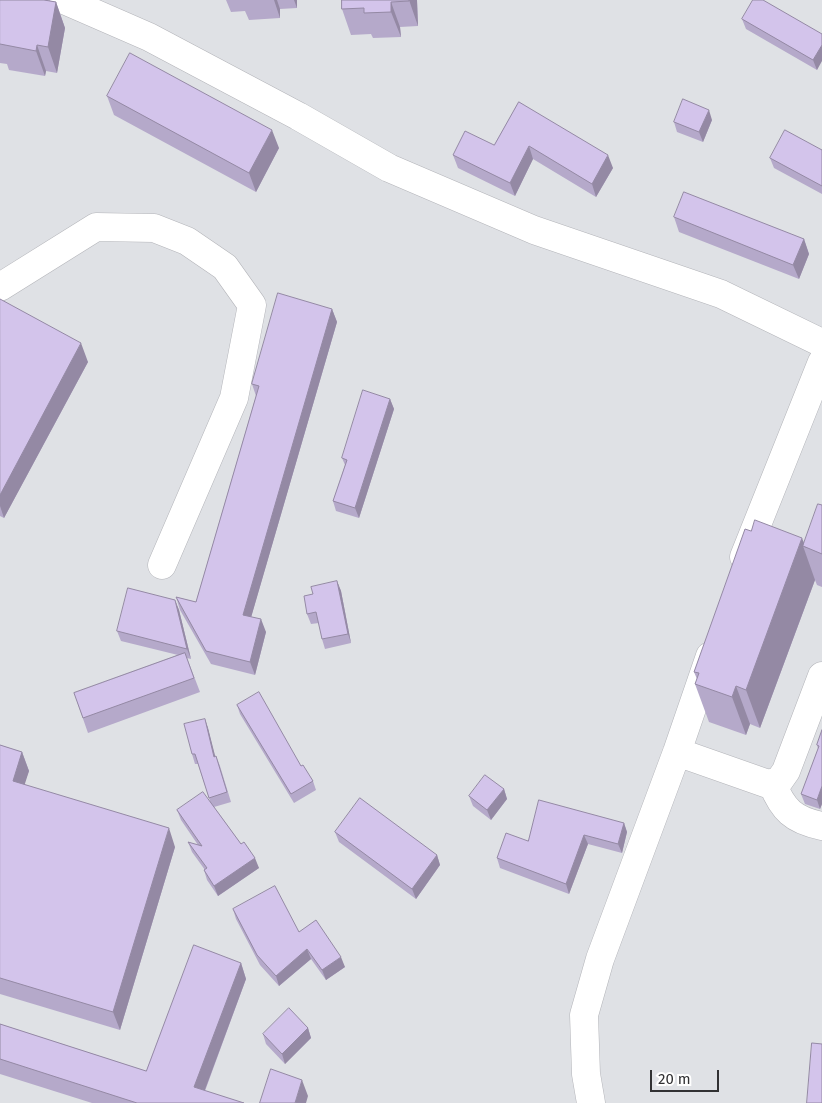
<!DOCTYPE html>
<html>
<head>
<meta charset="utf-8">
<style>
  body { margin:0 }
  #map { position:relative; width:822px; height:1103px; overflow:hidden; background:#dfe1e5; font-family:"Fira Sans",sans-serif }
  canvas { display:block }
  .scale { position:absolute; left:650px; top:1070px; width:69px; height:22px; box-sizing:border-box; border:2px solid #313133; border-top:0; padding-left:6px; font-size:15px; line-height:18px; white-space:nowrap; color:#313133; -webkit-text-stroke:4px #fff; paint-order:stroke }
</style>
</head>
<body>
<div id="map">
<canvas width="822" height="1103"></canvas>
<div class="scale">20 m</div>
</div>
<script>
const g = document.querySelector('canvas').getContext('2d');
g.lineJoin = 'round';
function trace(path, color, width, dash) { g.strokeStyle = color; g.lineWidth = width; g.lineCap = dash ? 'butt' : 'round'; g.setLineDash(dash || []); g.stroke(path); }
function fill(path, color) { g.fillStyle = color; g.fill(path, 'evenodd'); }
const minor = new Path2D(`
  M64,0L149,37L298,116L389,168L534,230L721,294L822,343
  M0,287L96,227L154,228L187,241L225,267L252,305L234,398L162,565
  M744,557L822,362
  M677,752L768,784L779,781L786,771L822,676
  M772,783C783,810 793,820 822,826
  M591,1103L586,1074L584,1015L600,959L677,752L710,656`);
trace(minor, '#b3b4b9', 29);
trace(minor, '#fff', 28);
fill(new Path2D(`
  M0,0H47L56,2L65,28L57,73L46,71L45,76L9,70L7,64L0,63Z
  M226,0H297V8L280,9V18L249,20L245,11L231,12Z
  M342,0H417L418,26L400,27L401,37L373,38L371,34L351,35L342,9Z
  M742,19L822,34L817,70L746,29Z
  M107,96L279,148L256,192L114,115Z
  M519,102L613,168L596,197L533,159L515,196L458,168L453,155L494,145Z
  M712,120L703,142L677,132L674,122Z
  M822,150V194L774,168L770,158Z
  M674,217L804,239L809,254L799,279L679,232Z
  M0,299L88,362L4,518L0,516Z
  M332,309L337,322L251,617L266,632L255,675L211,664L180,610L176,597L196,602L256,396L252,384Z
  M390,399L394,409L359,518L336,511L333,501L345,465L342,458Z
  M822,505V587L817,585L815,580L760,728L750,724L746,735L709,722L695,684L697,679L694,672L751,531L804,543Z
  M337,581L341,591L351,643L325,649L322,639L319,623L311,624L307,614L313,594Z
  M175,600L179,610L191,659L187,658L200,692L88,733L74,693L178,655L121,641L117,631Z
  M237,705L301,766L313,781L316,790L294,803L240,714Z
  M205,719L208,728L215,757L216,756L220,766L231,802L214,807L241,844L259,868L218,896L207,880L204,870H205L192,852L188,842L198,845L181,820L177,810L210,801L198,764H195L192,754Z
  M822,730V804L820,809L805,804L801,794L818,749L817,745Z
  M0,745L22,752L29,771L24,784L175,847L120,1030L0,994Z
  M504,789L507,799L491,820L473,806L469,796Z
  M624,823L627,832L622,853L588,844L569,894L500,868L497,858L528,841Z
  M335,832L437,855L440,865L416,899L339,842Z
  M233,909L299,932L345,967L326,980L311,959L279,986L260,965L236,919Z
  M241,963L246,979L205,1091L244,1103H92L0,1074V1024L146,1071Z
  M308,1028L311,1038L285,1064L266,1044L263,1034Z`), '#b5a9ca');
fill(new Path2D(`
  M44,0H47L53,16L56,2L65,28L57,73L48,47Z
  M274,0H277L280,9V18Z
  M294,0H297V8Z
  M409,0H417L418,26Z
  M391,2L400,27L401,37L391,12Z
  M37,45L46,71L45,76L36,51Z
  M822,45V61L817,70L813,60Z
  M709,110L712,120L703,142L699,132Z
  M272,130L279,148L256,192L249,173Z
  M529,146L533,159L515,196L510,183Z
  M608,155L613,168L596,197L592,184Z
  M804,239L809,254L799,279L793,265Z
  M332,309L337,322L248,628L243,615Z
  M81,343L88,362L4,518L0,506V495Z
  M390,399L394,409L359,518L355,508Z
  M802,538L806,548L803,546L815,580L760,728L746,690Z
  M337,581L341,591L351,643L348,634Z
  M175,600L179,610L191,659L187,649Z
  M261,619L266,632L255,675L250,662Z
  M736,686L750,724L746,735L732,697Z
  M205,719L208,728L218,767L214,757Z
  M22,752L29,771L20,799L13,781Z
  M822,786V804L820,809L817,800Z
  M504,789L507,799L491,820L487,810Z
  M624,823L627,832L622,853L618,844Z
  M169,828L175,847L120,1030L113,1012Z
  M584,835L588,844L569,894L566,884Z
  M437,855L440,865L416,899L412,889Z
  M255,858L259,868L218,896L214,886Z
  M307,949L311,959L279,986L276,976Z
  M341,957L345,967L326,980L322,970Z
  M241,963L246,979L200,1103L194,1087Z
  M308,1028L311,1038L285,1064L282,1054Z
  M302,1080L308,1096L306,1103H295Z`), '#9489a4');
const building = new Path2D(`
  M0,0H44L56,2L48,47L37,45L36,51L0,44Z
  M342,0H409V1L391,2V12L364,13V8L342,9Z
  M753,0H763L822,34V45L813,60L742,19Z
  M130,53L272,130L249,173L107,96Z
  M683,99L709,110L699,132L674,122Z
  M519,102L608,155L592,184L529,146L510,183L453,155L465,131L494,145Z
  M785,130L822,150V186L770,158Z
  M684,192L804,239L793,265L674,217Z
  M278,293L332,309L243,615L261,619L250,662L206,651L176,597L196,602L259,386L252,384Z
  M0,299L81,343L0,495Z
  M363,390L390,399L355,508L333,501L347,460L342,458Z
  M818,504L822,505V554L803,546Z
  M755,520L802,538L746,690L736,686L732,697L695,684L699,673L694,672L745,529L751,531Z
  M337,581L348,634L322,639L316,612L307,614L304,596L313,594L311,587Z
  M128,588L175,600L187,649L117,631Z
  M185,653L194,678L83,718L74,693Z
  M259,692L301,766L303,765L313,781L291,794L237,705Z
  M205,719L214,757L216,756L227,792L209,798L195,754H192L184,724Z
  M822,730V786L817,800L801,794L819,746L817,745Z
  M0,745L22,752L13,781L169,828L113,1012L0,978Z
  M485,775L504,789L487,810L469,796Z
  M203,792L241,844L244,842L255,858L214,886L204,870L207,868L188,842L202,846L177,810Z
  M360,798L437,855L412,889L335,832Z
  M539,800L624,823L618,844L584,835L566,884L497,858L506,833L528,841Z
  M275,886L299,932L316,920L341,957L322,970L307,949L276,976L257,955L233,909Z
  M194,945L241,963L194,1087L244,1103H137L0,1059V1024L146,1071Z
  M289,1008L308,1028L282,1054L263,1034Z
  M812,1043L822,1044V1103H807Z
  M271,1069L302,1080L295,1103H260Z`);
fill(building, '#d3c4eb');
trace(building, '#9489a4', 1);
</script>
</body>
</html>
